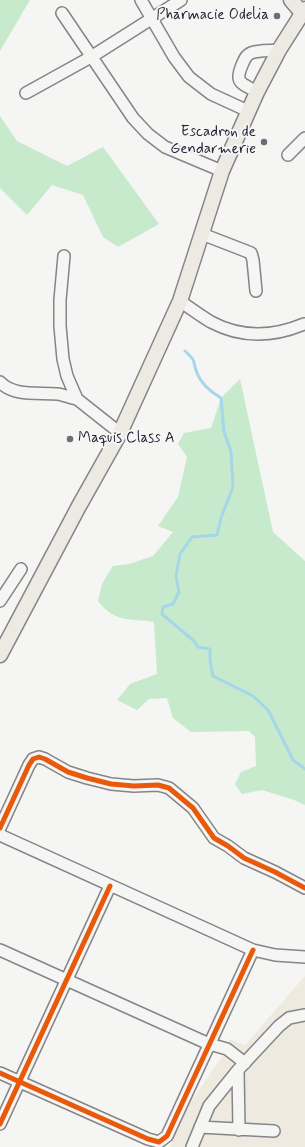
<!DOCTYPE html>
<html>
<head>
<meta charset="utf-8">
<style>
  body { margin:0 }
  canvas { display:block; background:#f5f5f3 }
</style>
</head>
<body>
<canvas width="305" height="1147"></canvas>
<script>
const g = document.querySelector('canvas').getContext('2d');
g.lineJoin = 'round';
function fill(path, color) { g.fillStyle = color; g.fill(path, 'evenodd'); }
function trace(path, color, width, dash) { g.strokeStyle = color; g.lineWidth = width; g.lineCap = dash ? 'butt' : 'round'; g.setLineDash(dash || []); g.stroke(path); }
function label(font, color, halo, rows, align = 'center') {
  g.font = font + ' Mynerve,sans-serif'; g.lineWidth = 4; g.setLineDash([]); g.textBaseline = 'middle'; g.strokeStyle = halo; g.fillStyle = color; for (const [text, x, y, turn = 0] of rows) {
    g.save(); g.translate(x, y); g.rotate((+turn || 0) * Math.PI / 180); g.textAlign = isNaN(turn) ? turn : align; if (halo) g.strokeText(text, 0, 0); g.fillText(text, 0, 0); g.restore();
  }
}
fill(new Path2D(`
  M305,976V1147H170L184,1112L227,1049L229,1039L245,1045Z`), '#eeeae0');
fill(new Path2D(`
  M0,0H30L0,51Z
  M0,116L17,141L67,166L103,147L159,224L118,247L103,237L83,195L52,185L27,215L0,188Z
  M240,379L273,532L305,561V805L294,800L262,790L242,794L235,784L241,772L256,766L255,737L249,731L191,732L173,718L167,698L149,699L137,710L117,700L130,684L157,674L154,622C129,618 115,623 98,601L102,584L113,566L129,564L153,556L173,532L158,526L178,497L187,457L178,444L184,433L211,428L221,398Z`), '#c6eacb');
trace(new Path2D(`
  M185,351C197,362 192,360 197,373C201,384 211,392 221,398L224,432L231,451L233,487L221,518L217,535L192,537L180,554L176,576L179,592L173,604L163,607L162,614L194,641L198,647L210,649V661L213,676L253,696L268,710L293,760L305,769`), '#a6d6ea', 3);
const minor = new Path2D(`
  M141,0L174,57L189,77L211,94L248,111
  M62,13L133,118L148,134L165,147L222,171
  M257,92C242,83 234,84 242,65C244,60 246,55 251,53C259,50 271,51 279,50
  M26,93L91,57L181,0
  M288,155L305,138
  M202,234L251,253L253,260L256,291
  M64,256L60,300V326L63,359L67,376L77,399L120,433
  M180,301C190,308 201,316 211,322C241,338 273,337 304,324
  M0,382C14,397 39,392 58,394C64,395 71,398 77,399
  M0,601L21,569
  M0,828L29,765L33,759L39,757L45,759L68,772L87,778L111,784L134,786L158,785L169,788L193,808L214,838L228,846L244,858L275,872L305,888
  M0,835L253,950L275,955L305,957
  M0,950L209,1044L227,1049L245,1063
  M238,1070L239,1130
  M0,1073L148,1139L159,1142L167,1136L253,950
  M0,1124L110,886
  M200,1127L274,1131
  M192,1147L209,1106L238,1070L279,1026L289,1018L305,1015`);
const major = new Path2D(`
  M291,0L302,13
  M0,655L79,506L120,433L180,301L222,171L257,92L279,50L305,9`);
trace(minor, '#858589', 14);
trace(major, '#858589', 17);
trace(minor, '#f5f5f3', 11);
trace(major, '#edeae4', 14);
trace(new Path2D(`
  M0,828L29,765L33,759L39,757L45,759L68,772L87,778L111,784L134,786L158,785L169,788L193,808L214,838L228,846L244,858L275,872L305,888
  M0,1073L148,1139L159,1142L167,1136L253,950
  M0,1124L110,886`), '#e8590c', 5);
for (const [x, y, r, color] of [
  [277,16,4,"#6c6c7b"],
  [264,142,4,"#6c6c7b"],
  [70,439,4,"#6c6c7b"]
]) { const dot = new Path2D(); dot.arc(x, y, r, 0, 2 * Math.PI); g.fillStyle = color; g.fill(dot); trace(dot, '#f6f6f2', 1.5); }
label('15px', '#22223b', '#f6f6f2', [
  ["Pharmacie Odelia",269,16],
  ["Escadron de",256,133],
  ["Gendarmerie",256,150],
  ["Maquis Class A",78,439,"left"]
], 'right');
</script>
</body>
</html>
